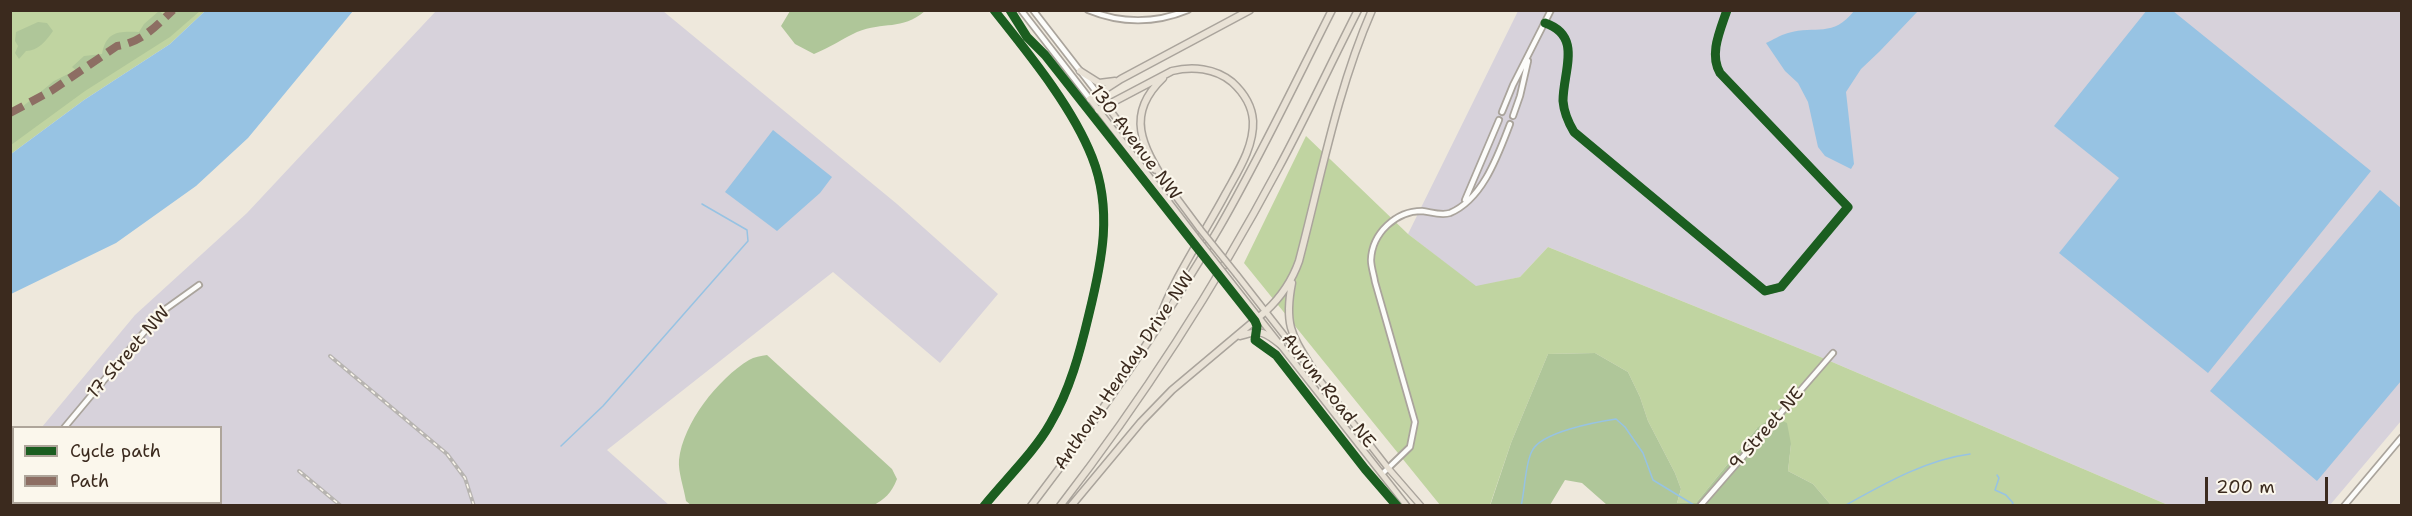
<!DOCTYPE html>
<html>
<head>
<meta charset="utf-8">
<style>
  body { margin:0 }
  #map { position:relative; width:2412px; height:516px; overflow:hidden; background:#eee8dc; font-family:"Shantell Sans",sans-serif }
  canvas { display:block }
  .frame { position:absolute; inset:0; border:12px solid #3b2a1e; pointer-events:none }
  .legend { position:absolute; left:12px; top:426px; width:210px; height:78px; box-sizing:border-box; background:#fbf7ec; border:2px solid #aea59a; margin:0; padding:8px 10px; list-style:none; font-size:18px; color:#3b2a1e }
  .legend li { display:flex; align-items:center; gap:12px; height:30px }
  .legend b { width:30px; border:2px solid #aea59a }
  .scale { position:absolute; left:2205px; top:477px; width:123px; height:27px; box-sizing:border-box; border:3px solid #3b2a1e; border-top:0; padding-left:8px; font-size:18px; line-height:21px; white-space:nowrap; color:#3b2a1e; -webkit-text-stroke:4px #fbf7ec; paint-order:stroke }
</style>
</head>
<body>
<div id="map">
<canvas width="2412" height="516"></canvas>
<div class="frame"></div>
<ul class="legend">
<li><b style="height:8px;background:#1b5e20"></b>Cycle path</li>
<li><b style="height:8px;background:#8d6e63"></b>Path</li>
</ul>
<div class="scale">200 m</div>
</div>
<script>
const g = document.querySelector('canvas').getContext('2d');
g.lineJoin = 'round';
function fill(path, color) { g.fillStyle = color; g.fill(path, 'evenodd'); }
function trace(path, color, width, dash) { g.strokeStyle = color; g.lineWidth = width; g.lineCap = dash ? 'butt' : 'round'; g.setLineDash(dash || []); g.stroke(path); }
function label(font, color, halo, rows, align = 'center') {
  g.font = font + ' "Shantell Sans",sans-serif'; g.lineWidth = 4.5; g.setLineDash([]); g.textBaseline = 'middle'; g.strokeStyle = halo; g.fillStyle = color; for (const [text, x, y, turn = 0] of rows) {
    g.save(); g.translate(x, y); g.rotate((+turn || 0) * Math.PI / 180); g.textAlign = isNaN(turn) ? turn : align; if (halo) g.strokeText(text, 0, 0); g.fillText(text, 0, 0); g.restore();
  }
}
fill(new Path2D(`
  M436,11H663L897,204L998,294L940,363L833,272L607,450L669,505H11L10,463L13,461L14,502H220V428L42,427L135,315L247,213Z
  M1518,11H2401V421L2330,505H2168L1818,356L1548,247L1520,277L1476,287L1408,234Z`), '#d7d2db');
fill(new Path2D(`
  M11,11H205L170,44L84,100L11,154Z
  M1306,136L1408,234L1476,286L1520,277L1548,247L1818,356L2168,505H1831L1813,484L1788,471L1791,444L1757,428L1696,503H1677L1681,489L1675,473L1648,421L1640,397L1628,372L1595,353L1548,354L1511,443L1490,505H1440L1244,263Z`), '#c0d4a1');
fill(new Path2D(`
  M159,11L164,15L169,11H200L170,37L85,91L11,145V116L54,81L76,70L72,67L84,56L102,54C106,31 119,31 139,32L144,24Z
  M790,11V10L925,11C901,31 884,21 857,32C842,39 829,48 814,54L795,44L781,26Z
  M38,22L47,23L53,31C46,41 38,51 26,51L19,59L15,53L18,46L15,41L16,32Z
  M1595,353L1628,372L1640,397L1648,421L1675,473L1681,489L1677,503H1696L1757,428L1773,417L1787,423L1791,444L1788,471L1813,484L1831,505H1607L1582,483L1565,480L1550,505L1490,506L1511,443L1548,354Z
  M767,355L892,469L897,479C891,494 885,499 872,506H692L686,501C684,488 678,472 679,460C683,423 718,379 749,360C754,357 761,356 767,355Z`), '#afc699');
fill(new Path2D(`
  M2147,10L2173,11L2371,171L2208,373L2059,253L2119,178L2054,126Z
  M205,11H353L248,138L196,186L116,243L11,294V154L84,100L170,44Z
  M1854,11H1918L1880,51L1861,69L1846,92L1854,164L1851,169L1825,156L1818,147L1808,102L1798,83L1785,71L1766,43C1773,40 1780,35 1788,33C1816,25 1833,38 1854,11Z
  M773,130L832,177L820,193L777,231L725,192Z
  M2380,190L2401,208V381L2317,481L2210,391Z`), '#97c3e3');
trace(new Path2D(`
  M561,446L603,406L748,241L747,230L702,204
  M1997,475L1999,478L1995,490L2006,495L2013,503L2011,506
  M1521,506C1525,490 1525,464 1532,451C1541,432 1596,422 1616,419L1625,427L1643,453L1653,480L1694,505
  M1844,506C1884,484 1925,460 1970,454`), '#97c3e3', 1.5);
const minor = new Path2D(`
  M1021,10L1090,99
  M1033,10L1098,94
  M1088,10C1122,24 1154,24 1188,10
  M1545,23C1583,36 1563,71 1563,101C1564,113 1568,122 1574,132L1765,291L1781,287L1848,207L1720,73C1709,54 1720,31 1727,10
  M1502,112L1513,85L1551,10
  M1513,116L1520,96L1528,61
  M1465,200L1499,120
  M64,428L160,313L199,285
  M1382,474L1410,447L1415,422L1375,282C1374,275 1371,267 1371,260C1372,233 1396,211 1422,211C1431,212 1441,216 1450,213C1483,199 1498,155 1510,124
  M14,506V502
  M984,506C1004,481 1035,451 1050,424C1070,390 1080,352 1089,314C1102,261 1113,210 1092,157C1072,106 1028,53 994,10
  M1700,506L1833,353
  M2344,506L2402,437`);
const major = new Path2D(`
  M1098,94L1155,170
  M1090,99L1195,236
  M1165,182L1200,229
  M1237,275L1305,362
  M1231,282L1407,506
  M1315,374L1388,468L1421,506`);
const highway = new Path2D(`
  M1080,71L1099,83L1115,81
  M1163,78C1124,115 1143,146 1166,184
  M1090,99L1121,79L1250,10
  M1098,110L1172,71C1192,66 1215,68 1232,82C1243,92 1252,106 1253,121C1254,147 1238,171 1226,193C1203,236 1174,277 1158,322
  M1292,283C1283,329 1294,338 1317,376
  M1240,336C1261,329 1265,332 1281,345
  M1031,506C1099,417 1163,324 1219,228C1260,157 1295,83 1332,10
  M1060,506C1142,400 1215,287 1278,169C1306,117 1331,63 1358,10
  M1071,506L1141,422L1172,390L1266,311C1282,296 1292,281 1299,261C1321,177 1337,90 1372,10`);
trace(minor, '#aaa49c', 8);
trace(major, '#aaa49c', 8);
trace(highway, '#aaa49c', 9);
trace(minor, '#fcfcfa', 4.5);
trace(major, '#e9e2d6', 5);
trace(highway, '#e9e2d6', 6);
const rail = new Path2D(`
  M330,356L447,454L465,478L474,506
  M299,471L341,506
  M39,502L56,506
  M55,502L72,506
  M87,502L104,506
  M124,502L141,506
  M156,502L173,506
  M182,502L192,506
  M201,502L208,506`);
trace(rail, '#b7b4b1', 4);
trace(rail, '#fbf7ec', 1.5, [4.5]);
const majorBridge = new Path2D(`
  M1200,229L1237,275
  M1195,236L1231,282`);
trace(majorBridge, '#aaa49c', 8, []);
trace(majorBridge, '#e9e2d6', 5);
trace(new Path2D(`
  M10,113L51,91L117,46C142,42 155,27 173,10`), '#8d6e63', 8, [15, 8]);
trace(new Path2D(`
  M1010,10L1027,37L1045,55L1255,321L1257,326L1255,340L1276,355L1365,469L1397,506
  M1545,23C1583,36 1563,71 1563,101C1564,113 1568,122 1574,132L1765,291L1781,287L1848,207L1720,73C1709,54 1720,31 1727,10
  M984,506C1004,481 1035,451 1050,424C1070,390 1080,352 1089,314C1102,261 1113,210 1092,157C1072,106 1028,53 994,10`), '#1b5e20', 9);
label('18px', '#3b2a1e', '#fbf7ec', [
  ["130 Avenue NW",1135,143,53],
  ["17 Street NW",129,353,-49],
  ["Anthony Henday Drive NW",1125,371,-56],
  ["Aurum Road NE",1328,391,52],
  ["9 Street NE",1767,429,-49]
]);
</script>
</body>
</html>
